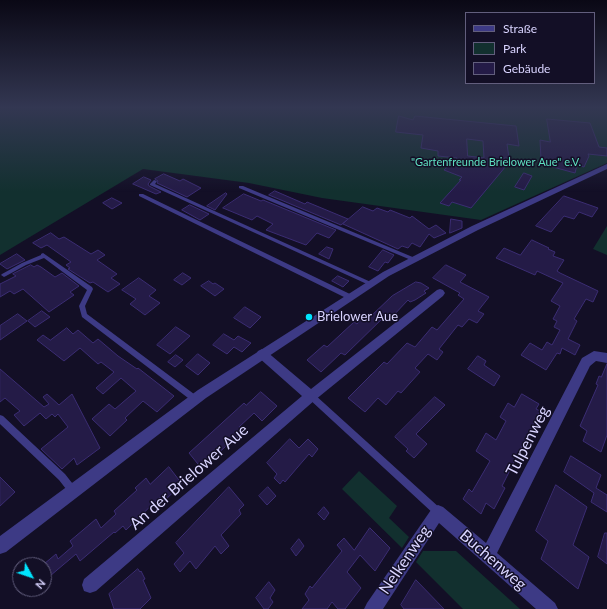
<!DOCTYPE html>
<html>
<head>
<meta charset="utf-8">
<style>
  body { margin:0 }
  #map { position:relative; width:607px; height:609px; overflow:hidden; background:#130f26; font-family:Lato,sans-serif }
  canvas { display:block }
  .legend { position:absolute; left:465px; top:12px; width:130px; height:72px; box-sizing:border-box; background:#130f26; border:1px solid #625e7d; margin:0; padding:5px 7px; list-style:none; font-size:12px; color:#d9d4ff }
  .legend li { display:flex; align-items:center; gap:8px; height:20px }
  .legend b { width:20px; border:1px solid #625e7d }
  .north { position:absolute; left:12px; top:557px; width:40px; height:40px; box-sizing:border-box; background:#130f26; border:1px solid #625e7d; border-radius:50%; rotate:130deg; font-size:11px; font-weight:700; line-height:16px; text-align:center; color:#d9d4ff }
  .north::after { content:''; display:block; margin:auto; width:14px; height:18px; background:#00e5ff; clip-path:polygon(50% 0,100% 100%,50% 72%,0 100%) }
</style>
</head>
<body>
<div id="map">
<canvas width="607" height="609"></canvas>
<ul class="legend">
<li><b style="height:5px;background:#3d3a85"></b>Straße</li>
<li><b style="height:11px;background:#12302f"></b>Park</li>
<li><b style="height:11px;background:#241b47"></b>Gebäude</li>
</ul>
<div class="north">N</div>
</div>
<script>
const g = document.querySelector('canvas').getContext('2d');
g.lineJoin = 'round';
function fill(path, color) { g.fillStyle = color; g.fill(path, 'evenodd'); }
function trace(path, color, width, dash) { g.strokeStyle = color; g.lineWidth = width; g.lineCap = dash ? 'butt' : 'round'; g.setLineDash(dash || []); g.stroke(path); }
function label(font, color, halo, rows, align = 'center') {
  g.font = font + ' Lato,sans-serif'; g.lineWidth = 3; g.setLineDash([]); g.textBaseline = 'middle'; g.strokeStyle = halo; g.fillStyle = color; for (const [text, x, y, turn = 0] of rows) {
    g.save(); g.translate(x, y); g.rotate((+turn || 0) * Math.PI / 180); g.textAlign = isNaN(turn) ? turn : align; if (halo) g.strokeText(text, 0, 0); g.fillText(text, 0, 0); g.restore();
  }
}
fill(new Path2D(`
  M0,107H607V163L481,220L322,198L249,183L143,169L0,255Z
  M607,226V255L593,249Z
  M359,471L397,506L389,518L409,537L402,548L342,489Z
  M423,551H456L520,609H463L416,562Z`), '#12302f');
const building = new Path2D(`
  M399,116L413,120L415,116L516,126L519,146L507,144L509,158H504L506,166L471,208L452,202L449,206L440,203L461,180H459L462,177L444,170L457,158L438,156V151L421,148L423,135L396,132ZM467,139L483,141L484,158L468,156Z
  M547,119L590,123L599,147L607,148V156L588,154L589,156L584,167L577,165L575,173L553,167L555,163L541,159L540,140L550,142Z
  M524,173L532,176L524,190L515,187Z
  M164,174L180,181L183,179L201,188L187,197L157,183L158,181L155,179Z
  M144,177L151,180L148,184L149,186L161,192L156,194L133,184Z
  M275,191L305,204L307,202L348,219L341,225L269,195Z
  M226,193L227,194L215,210L207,206Z
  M244,194L261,201L263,200L336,230L329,238L317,233L306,245L266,230L273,224L257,216L252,220L223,208Z
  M564,196L598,208L592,217L579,212L574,219L564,216L551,232L536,226Z
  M112,198L122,203L112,209L103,203Z
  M190,205L209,214L200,220L182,210Z
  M363,207L373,211L377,208L388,212L390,210L410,218L412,216L429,229L436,225L446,233L434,238L429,234L420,247L412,243L408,248L402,246L398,249L343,224Z
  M451,219L462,221V228L450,233Z
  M51,233L59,239L64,237L91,254L98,250L105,255L97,260L117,274L111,278L120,284L108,292L93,282L90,283L68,269L70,268L66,265L71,262L47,245L41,248L33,243Z
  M532,240L549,248L548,249L555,252L553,256L564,260L557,271L560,273L598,291L593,302L586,299L574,319L577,321L568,339L580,345L575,355L562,348L560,354L557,353L546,370L521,355L530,343L542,350L547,342L552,345L560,330L554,327L557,321L553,319L560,306L551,301L563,283L537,271L535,275L496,258L504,248L520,255Z
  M327,247L333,249L329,259L319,254Z
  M383,250L394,255L388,263L385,262L378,271L369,267Z
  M17,254L25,260L7,269L0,264Z
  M31,265L34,267L37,265L41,267L55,277L62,273L79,286L70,292L74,295L49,312L23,289L14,294L10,291L0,297V284L16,276L13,274Z
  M446,265L466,275L460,282L489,297L478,311L484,314L477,323L469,319L462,327L458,325L439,349L443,352L437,360L428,354L415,368L420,372L401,393L398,391L386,405L378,398L365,412L348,398L384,362L387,364L407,343L415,347L432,327L437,330L464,299L458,295L460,293L433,278Z
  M183,273L191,278L182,285L174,280Z
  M338,276L349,281L343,287L332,281Z
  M139,278L156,290L149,296L160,303L145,315L130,304L136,299L122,290Z
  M209,281L213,284L215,283L224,289L215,296L201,286Z
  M416,282L421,283L429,288L424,291L426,293L415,300L410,302L408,300L391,318L386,315L345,355L341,353L321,372L307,360L324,345L327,347L354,322L357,324L365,315L369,318L392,296Z
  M245,307L261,317L250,328L234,318Z
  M42,311L50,317L35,327L28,321Z
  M18,314L27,321L0,340V326Z
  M176,327L190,336L170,354L157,345Z
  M67,328L73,334L78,330L93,343L98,339L118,356L137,369L138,368L174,396L157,412L143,401L125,418L127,420L110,436L92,419L109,404L115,409L136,391L121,378L103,394L96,388L114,372L101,362L98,364L80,348L64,361L37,340L43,335L50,340Z
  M224,334L234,340L238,336L251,343L242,352L234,347L227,354L213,345Z
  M198,354L210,363L198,375L186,366Z
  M176,355L183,360L175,367L168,362Z
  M478,356L486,361L484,365L500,376L494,386L468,369Z
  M607,364V435L601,452L583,441L587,431L580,426L598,385L596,384L599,376L601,377Z
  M0,369L44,407L49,404L43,397L47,394L59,405L72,394L100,448L77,465L74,458L62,469L41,449L68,427L58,414L55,417L52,414L46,419L40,413L24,426L14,415L20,411L5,398L0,402Z
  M261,392L277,406L262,421L254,413L239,427L243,431L240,435L233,442L229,445L228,444L202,469L189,453L244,403L246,405Z
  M522,394L539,404L536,409L540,411L502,486L505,488L494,509L486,503L481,514L463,499L469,489L472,492L490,461L476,451L486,433L496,440L506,421L500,417L508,403L514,407Z
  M435,397L445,405L416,434L427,444L414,458L406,451L408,449L395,437Z
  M290,439L299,448L308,439L318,449L312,457L309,454L285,482L283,480L280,484L274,478L277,474L267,463Z
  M571,456L601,475L596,488L607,495V512L591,502L594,493L564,472Z
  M169,467L182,484L164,501L160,497L126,530L123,526L115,533L114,532L80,561L76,554L44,581V564L56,554L58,559L73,546L70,541L96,519L101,528L116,514L114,511L137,490L135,488L146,478L150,484Z
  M0,477L15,492L0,506Z
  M556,485L587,507L573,545L589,557L578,589L541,559L548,541L536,531Z
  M229,487L244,505L239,510L241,514L221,535L229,546L221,554L215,546L196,569L190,561L180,572L174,564L184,553L176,543Z
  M268,487L276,496L267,505L259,496Z
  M324,507L329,513L324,520L318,514Z
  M370,528L390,548L375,571L360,555L347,572L361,588L345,609H338L332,602L327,609H302L309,600L305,594L310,586L312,588L342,551L337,545L344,538L354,550Z
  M605,533H607V564L598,557Z
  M299,539L304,546L296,556L291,549Z
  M138,569L140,572L141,571L145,579L143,580L151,598L140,609H114L109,594Z
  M416,580L444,609H404L401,605Z
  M269,582L275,590L270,598L273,602L268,609H264L256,598Z`);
fill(building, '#241b47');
trace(building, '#3b2d73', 1);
fill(new Path2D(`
  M154,180L157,181L155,184L373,283L374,284L373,285H369L150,185V184Z
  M239,186H243L415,258L416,259L413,261L411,260L239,188Z
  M139,194H143L352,295L353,297L352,299H348L139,196Z
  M43,253L92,287L93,289L85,306L87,314L198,397L199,399L198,401L195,402L192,401L82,317L79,306L87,290L44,258L26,265L6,276L4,277L1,275L2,274L22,263L41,255V254Z
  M311,393L314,394L441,509L442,512L441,515L438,516L435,515L308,398L307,396L308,394Z
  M0,415L3,416L65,474L76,488L77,491L76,494L73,495L70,494L59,480L0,424Z`), '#3d3a85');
fill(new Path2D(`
  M440,289L443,290L445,293L443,296L315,400L96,591L90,593L84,591L82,585L84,579L302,396L258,357L256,354L258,351L262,349L266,351L311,389L437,290Z
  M594,351L607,353V363L596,361L590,366L497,553L555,603L558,609H536L439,523L383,609H364L367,603L433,507L438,505L443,507L486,543L582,358Z`), '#3d3a85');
fill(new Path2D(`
  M607,164V169L478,230L389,276L206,398L6,552L0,554V536L198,390L383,272L472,226Z`), '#3d3a85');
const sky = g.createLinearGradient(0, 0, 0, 192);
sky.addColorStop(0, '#0a0815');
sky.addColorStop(0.56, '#333752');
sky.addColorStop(1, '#33375200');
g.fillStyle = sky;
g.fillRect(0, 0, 607, 192);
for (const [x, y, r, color] of [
  [309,317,4,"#00e5ff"]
]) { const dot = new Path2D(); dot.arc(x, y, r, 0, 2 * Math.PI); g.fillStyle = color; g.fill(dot); trace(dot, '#130f26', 1.5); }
label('11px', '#5fe0c0', '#130f26', [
  ["\"Gartenfreunde Brielower Aue\" e.V.",496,162]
]);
label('13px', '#d9d4ff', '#130f26', [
  ["Brielower Aue",317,317]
], 'left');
label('16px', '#d9d4ff', '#130f26', [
  ["Tulpenweg",528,441,-63],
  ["An der Brielower Aue",189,477,-41],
  ["Nelkenweg",405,560,-56],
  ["Buchenweg",493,560,41]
]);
</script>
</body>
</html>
